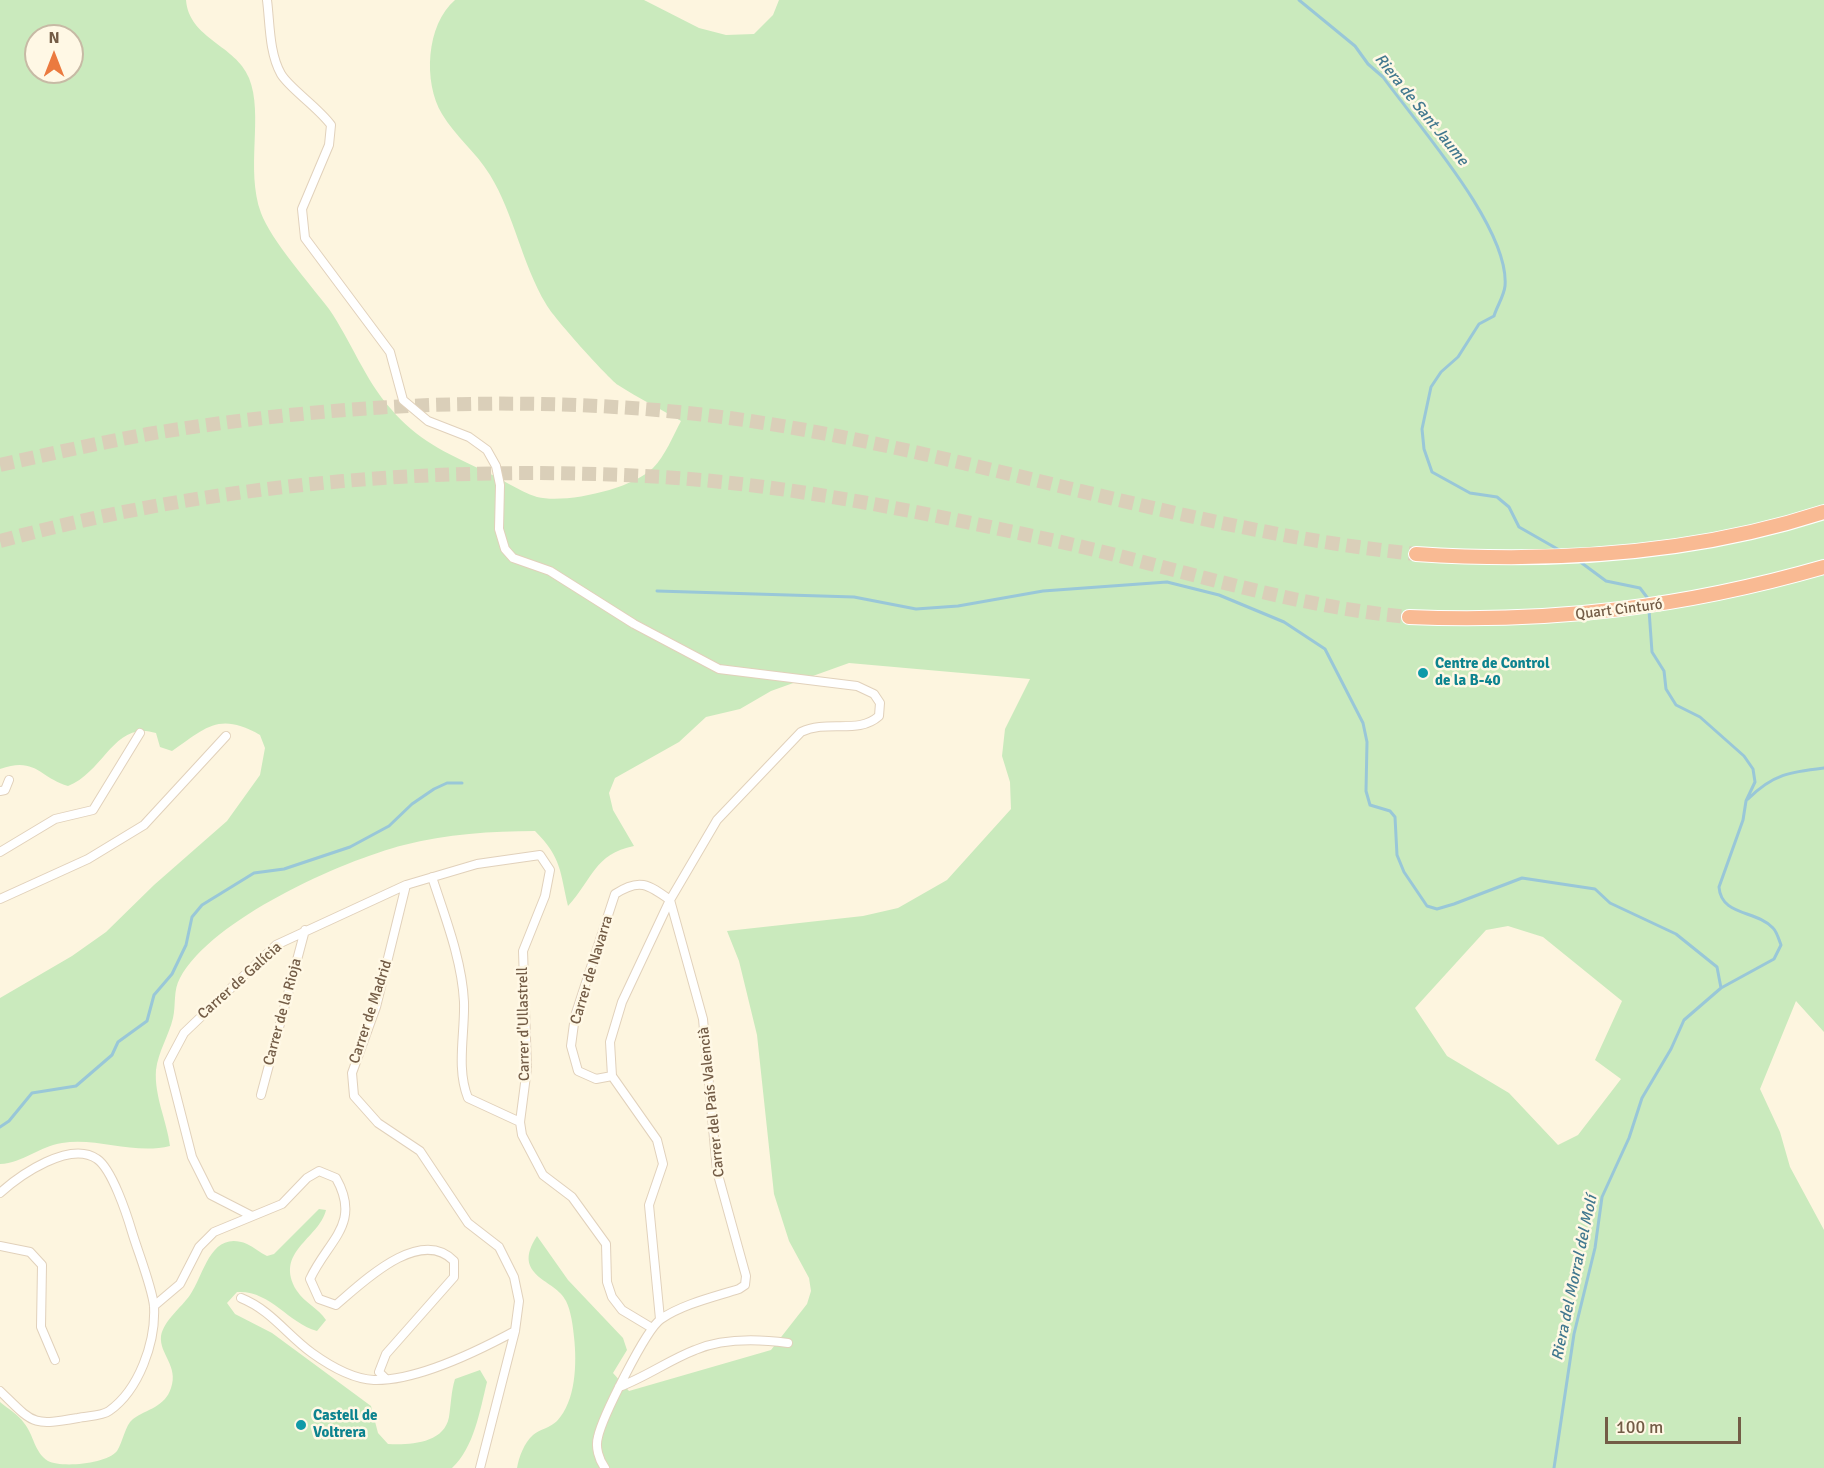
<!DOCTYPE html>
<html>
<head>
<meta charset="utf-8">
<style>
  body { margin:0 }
  #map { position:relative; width:1824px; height:1468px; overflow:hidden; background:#fdf5df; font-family:Signika,sans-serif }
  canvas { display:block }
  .north { position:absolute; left:24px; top:24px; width:60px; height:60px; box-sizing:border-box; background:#fff8e5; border:2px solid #c7baa5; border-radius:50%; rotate:0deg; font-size:16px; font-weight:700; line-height:24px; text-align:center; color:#735c46 }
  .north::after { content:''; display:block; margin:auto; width:21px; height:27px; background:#eb7a3f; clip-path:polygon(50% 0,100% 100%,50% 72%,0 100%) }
  .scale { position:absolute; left:1605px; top:1417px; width:136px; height:27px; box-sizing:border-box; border:3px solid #735c46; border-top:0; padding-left:8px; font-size:18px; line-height:21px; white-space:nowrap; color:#735c46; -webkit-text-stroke:4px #fff8e5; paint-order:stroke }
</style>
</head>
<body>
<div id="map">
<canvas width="1824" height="1468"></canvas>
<div class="north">N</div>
<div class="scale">100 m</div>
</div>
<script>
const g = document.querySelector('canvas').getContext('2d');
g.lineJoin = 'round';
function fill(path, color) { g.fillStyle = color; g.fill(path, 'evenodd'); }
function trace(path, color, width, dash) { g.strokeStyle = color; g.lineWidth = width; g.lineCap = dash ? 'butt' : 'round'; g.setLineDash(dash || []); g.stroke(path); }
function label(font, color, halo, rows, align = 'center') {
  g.font = font + ' Signika,sans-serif'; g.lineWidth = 5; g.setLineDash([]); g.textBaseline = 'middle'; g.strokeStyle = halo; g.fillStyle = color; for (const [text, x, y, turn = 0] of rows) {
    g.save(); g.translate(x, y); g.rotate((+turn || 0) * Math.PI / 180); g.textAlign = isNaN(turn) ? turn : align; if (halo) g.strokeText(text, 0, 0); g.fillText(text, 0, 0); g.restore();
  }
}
fill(new Path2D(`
  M0,0H186C189,39 236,45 249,78C264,115 245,169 261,213C271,240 310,284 329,309C351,341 365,380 391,409C416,439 446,453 480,469C499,477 518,491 537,497C566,504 632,489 653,468C665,456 673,436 681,421C661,409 638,398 618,385C608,378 552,316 546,304C522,264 514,214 490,175C476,152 455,136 442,114C423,82 426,25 455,0H644L699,28L726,35L754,34L773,15L779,0H1824V1032L1796,1001L1760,1089L1780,1132L1790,1167L1824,1230V1468H517C519,1457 524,1443 533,1435C540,1429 550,1428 557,1421C576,1401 577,1363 574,1337C573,1326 571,1311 566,1301C556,1279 510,1277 537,1236L568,1280L623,1338L627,1350L613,1373L629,1391L771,1350L807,1304L811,1291L809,1278L789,1241L774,1194L757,1035L739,961L727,931L863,916L898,908L947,880L1011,809L1010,782L1002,756L1005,729L1030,679L849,663L771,691L740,709L706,717L679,742L615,778L609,793L613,810L634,846C594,854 593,879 568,906C560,872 562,858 535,831C492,831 446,834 404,845C341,861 212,919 180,978C173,990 176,1005 173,1018C169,1035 158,1052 156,1070C154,1096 167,1121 170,1146C134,1155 97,1137 62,1143C40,1146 23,1163 0,1164V998L72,956L106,932L154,885L227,821L260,775L265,748L260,735C218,711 205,729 172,751L160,747L156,733C114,720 105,771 68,786C40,778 36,756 0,769ZM36,36H72V72H36ZM1508,926L1543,937L1622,1001L1595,1060L1621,1079L1578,1135L1558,1145L1509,1093L1447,1056L1415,1008L1486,930Z
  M319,1209L326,1210C319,1239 273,1252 297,1291C305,1303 318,1308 326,1320L317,1331C287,1322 270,1290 237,1292L227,1303L235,1314L272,1333L371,1406L378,1433L388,1444C409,1445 444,1444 449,1417C451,1405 451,1392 455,1379L480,1370L487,1382C480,1410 474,1448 452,1468H0V1402C8,1409 18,1414 24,1423C34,1435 34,1452 48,1461C61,1468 107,1464 117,1451C123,1442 125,1425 133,1419C147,1409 165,1407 171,1388C179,1366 159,1354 161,1336C164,1320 181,1308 190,1295C204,1276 210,1229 247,1244C254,1247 260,1253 267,1256L274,1254Z`), '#caeabd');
trace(new Path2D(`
  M1299,0L1355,46L1368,64L1383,77C1416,123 1510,228 1505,286C1504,296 1497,306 1494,316L1479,324L1458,357L1441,372L1431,387L1422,429L1424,449L1432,472L1470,493L1497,497L1509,507L1519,527L1561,551
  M1579,561L1606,581L1640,588L1649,600
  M657,591L854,597L916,609L958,606L1043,591L1167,582L1219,595L1284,622L1325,649L1363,723L1367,742L1366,791L1370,805L1390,811L1395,817L1397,855L1404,872L1427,906L1437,909L1454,904L1522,878L1595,889L1610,903L1676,934L1717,967L1721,988
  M1748,799C1773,774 1790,772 1824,768
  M0,1127L9,1121L32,1093L76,1086L112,1055L118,1042L147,1021L154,995L172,974L186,945L192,917L202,905L254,873L284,869L350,847L389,826L412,804L434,789L447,783H462
  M1554,1468L1574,1334L1595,1248L1602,1197L1629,1138L1642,1098L1671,1049L1684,1020L1721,988L1774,959L1781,945C1779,940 1777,932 1773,928C1756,910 1721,916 1719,887L1743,820L1746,801L1755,782L1753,769L1744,756L1700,717L1676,705L1666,689L1664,671L1652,652L1649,610`), '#99c7d8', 3);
trace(new Path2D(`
  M0,465C49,454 99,443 148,434C344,402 548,392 744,420C971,453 1188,531 1416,554
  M0,541C214,483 441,464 662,477C793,485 924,513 1052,540C1171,566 1287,606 1409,617`), '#dacfb9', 14, [14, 7]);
const minor = new Path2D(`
  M267,0C270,23 269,53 281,74C289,88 318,107 331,125L329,145L302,209L305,238L390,352L403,400L428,421L469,437L487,450L496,466L500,485L499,529L505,549L513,558L550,571L634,624L719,669L857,686L874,694L880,703L879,716C858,735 828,719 801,732L717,820L670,900L622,1002L610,1042L612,1076L657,1140L663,1164L649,1205L660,1319
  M0,791L5,790L9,780
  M0,852L55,819L93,810L140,733
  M432,877C445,917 462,960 464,1002C465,1034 456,1068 468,1098L520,1122
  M406,885L376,1007L352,1073L354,1096L378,1123L420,1151L468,1223L499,1247L514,1277L519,1301L515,1331L480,1468
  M0,899L88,859L144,825L226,736
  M612,1076L596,1079L578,1071L571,1046L575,1016L615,894C639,878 648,884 670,900
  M261,1095L305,930
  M0,1193C20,1175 70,1140 97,1159C112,1169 127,1215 132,1232C138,1252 152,1287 154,1306C156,1342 139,1390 109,1411C102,1416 87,1416 78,1418C31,1426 34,1424 0,1391
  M252,1216L211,1195L192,1157L168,1063L184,1033L276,945L406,885L477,864L540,855L550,870L545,896L523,951L527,1068L520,1122L522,1135L543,1175L572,1197L606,1244L607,1282L612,1297L622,1310L652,1328
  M0,1246L30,1252L42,1265L41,1327L55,1360
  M241,1298C271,1310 287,1335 312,1353C330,1366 352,1379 374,1380C417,1381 478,1351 515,1331
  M154,1306L180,1284L199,1247L214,1232L282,1204L307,1178L319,1171L336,1178C362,1224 328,1240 310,1279L319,1299L336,1305C363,1282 420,1226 454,1261V1277L386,1354L379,1372L386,1379
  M619,1387C646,1377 669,1360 695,1350C723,1338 758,1339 788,1343
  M605,1468C599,1460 595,1447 598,1437C602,1418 646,1329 661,1319C683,1304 714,1297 739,1289L745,1285L746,1276L717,1171L703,1019L670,900`);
const motorway = new Path2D(`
  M1416,554C1553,563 1692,555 1824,512
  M1409,617C1554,623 1685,607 1824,567`);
trace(minor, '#e1d1bb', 10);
trace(motorway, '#fff', 16);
trace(minor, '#fff', 8);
trace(motorway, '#f9ba93', 14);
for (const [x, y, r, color] of [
  [1423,673,6,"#0f9aa8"],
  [301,1425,6,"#0f9aa8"]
]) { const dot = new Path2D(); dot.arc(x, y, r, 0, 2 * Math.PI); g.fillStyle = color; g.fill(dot); trace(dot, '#fff8e5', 2); }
label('15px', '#735c46', '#fff8e5', [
  ["Quart Cinturó",1619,610,-7],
  ["Carrer de Navarra",592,970,-73],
  ["Carrer de Galícia",240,981,-42],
  ["Carrer de la Rioja",283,1012,-75],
  ["Carrer de Madrid",371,1012,-72],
  ["Carrer d'Ullastrell",524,1024,-91],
  ["Carrer del País Valencià",712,1102,-96]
]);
label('bold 15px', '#0d838f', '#fff8e5', [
  ["Centre de Control",1435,664],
  ["de la B-40",1435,681],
  ["Castell de",313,1416],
  ["Voltrera",313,1433]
], 'left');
label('italic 16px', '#42788f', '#fff8e5', [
  ["Riera de Sant Jaume",1421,110,51],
  ["Riera del Morral del Molí",1575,1278,-78]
]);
</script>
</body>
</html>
